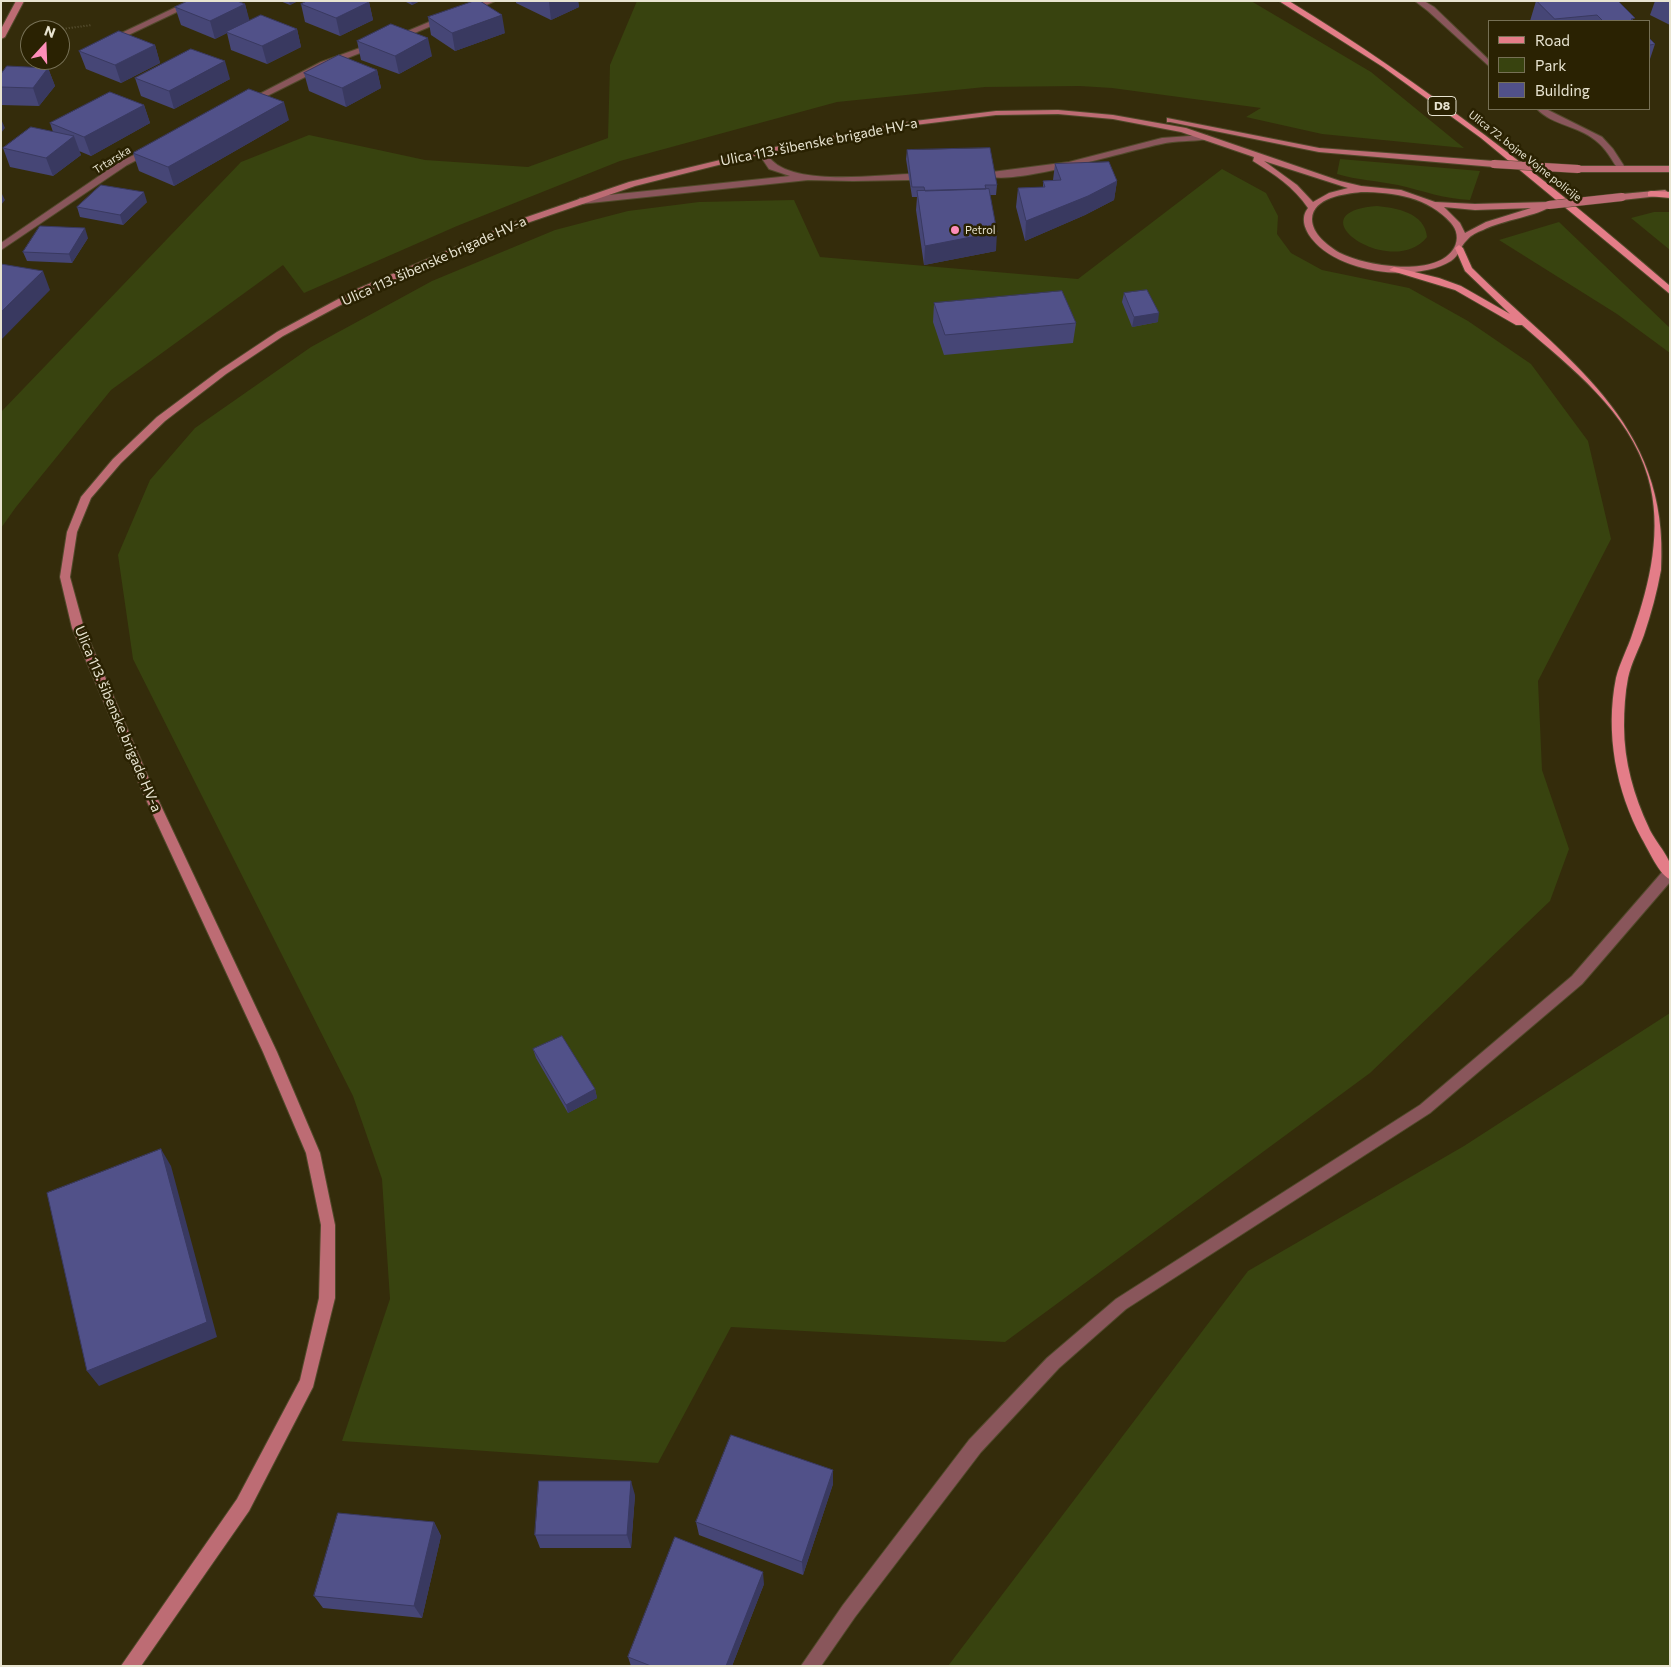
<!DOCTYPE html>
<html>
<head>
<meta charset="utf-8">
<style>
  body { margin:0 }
  #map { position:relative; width:1671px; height:1667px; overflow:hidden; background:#342c0b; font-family:Commissioner,sans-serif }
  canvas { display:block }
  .frame { position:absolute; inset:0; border:2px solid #e8e4d1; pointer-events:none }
  .legend { position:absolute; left:1488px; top:20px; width:162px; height:90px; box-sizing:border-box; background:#2a2202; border:1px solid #767055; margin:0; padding:6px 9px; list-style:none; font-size:15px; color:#e8e4d1 }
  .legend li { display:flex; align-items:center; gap:10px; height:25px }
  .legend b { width:25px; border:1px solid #767055 }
  .north { position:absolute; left:20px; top:20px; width:50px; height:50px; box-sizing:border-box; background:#2a2202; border:1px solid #767055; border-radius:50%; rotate:20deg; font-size:14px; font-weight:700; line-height:20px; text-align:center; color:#e8e4d1 }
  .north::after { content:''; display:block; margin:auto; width:18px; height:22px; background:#ff8eb9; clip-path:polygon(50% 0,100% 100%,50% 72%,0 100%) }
</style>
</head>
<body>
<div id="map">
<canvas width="1671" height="1667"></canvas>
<div class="frame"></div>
<ul class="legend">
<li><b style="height:6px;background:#e47d88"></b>Road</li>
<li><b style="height:14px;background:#38430f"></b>Park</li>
<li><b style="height:14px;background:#515189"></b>Building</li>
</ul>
<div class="north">N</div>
</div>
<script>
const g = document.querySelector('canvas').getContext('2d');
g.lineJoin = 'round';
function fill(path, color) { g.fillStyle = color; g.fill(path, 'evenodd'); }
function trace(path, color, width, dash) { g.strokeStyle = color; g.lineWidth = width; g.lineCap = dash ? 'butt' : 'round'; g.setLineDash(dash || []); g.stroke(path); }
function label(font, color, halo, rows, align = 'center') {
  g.font = font + ' Commissioner,sans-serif'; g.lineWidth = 5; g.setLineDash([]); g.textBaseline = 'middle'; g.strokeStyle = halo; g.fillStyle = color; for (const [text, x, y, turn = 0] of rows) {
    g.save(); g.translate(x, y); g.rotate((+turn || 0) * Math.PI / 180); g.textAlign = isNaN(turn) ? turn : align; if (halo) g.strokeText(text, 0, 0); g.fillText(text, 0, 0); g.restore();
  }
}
fill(new Path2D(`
  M637,1H1251L1371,72L1464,148L1322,134L1246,117L1261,108L1112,88L1080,86L985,87L837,102L620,161L457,226L304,293L283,265L111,390L16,507L1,528V412L241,162L309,135L425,160L528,167L608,138L610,65Z
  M1340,159L1480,171L1470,200C1445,199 1423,191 1398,185C1378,181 1357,180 1337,174Z
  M1222,169L1266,193L1278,216L1277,234L1291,253L1322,270L1409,288L1468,321L1531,364L1588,441L1611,539L1538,681L1542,770L1569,849L1550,901L1370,1073L1005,1342L731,1327L658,1463L342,1441L390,1299L382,1179L353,1096L133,659L118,555L150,480L195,428L311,347L432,281L555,230L628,211L699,202L794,200L820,257L1078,279Z
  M1377,206C1397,208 1425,213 1427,237C1392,281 1291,212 1377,206Z
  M1654,212H1670V250L1631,218Z
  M1559,222L1670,328V353L1617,314L1499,240Z
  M1670,1013V1666H948L1248,1271L1464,1146Z`), '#38430f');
const lane = new Path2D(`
  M1204,135H1207V139C1192,142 1176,140 1161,144C1135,149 1004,188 988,175L992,172L1069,162L1162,138Z
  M767,148L774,150L769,157C791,187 875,175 909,174L913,177L909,180L853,181L808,180L580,204L576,201L580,198L790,176L769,169L761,157Z`);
const street = new Path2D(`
  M189,1H200L120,39L113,37Z
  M484,1H495L473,11L466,9Z
  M1415,1H1424L1434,7L1490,61V67L1428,11Z
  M441,17L448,19L398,40L391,38Z
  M371,44L378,46L327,66L251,104L244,102L321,62Z
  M1537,109H1546L1602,137L1613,149L1626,169L1619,171C1612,160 1606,148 1595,140C1578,126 1552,125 1537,109Z
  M147,149L154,151L127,165L1,250V243L121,161Z
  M1670,869V882L1582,984L1430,1113L1126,1309L1059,1368L981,1452L855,1617L821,1666H801L843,1605L969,1440L1047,1358L1116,1299L1420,1105L1572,976L1664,870Z`);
const secondary = new Path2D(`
  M16,1H24L5,37L1,39V29Z
  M1058,110L1113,115L1186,128L1340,181L1361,186L1401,190L1435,202L1475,204L1549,202L1553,205C1539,216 1502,220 1483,230C1477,232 1471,235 1467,240C1460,246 1460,255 1451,261C1415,283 1339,273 1312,239C1305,230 1300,218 1308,208C1294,187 1274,174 1253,161L1254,157L1181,132L1113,119L1058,114L996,115L907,126L770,152L635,186L530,222L363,293L283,336L226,374L165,421L121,463L91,498L77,532L70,577L84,628L155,793L277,1052L320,1153L335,1225V1298L313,1387L249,1511L141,1666H121L237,1499L300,1380L319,1298L321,1225L306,1153L263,1052L143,793L72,628L60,577L67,532L81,497L113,459L157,417L220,370L277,332L357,289L524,218L629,182L770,148L907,122L996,111ZM1264,161L1348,188L1329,193L1313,202L1297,185ZM1361,192C1394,192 1428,197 1451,223C1457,230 1459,239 1454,248C1437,278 1365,266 1340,253C1328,246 1312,234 1312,219C1313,197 1345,194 1361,192ZM1444,207L1475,210L1531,208L1486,222L1465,233L1460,223Z
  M1167,118L1319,148L1494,161L1498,164L1494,167L1319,152L1170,122H1167Z
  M1670,166V172H1578L1574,169L1578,166Z
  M1665,190L1669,193L1668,195L1622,200L1618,197L1622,194Z`);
const primary = new Path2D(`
  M1279,1H1289C1425,84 1549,181 1670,286V294L1481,138L1383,67Z
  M1651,191L1670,192V198L1648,196V192Z
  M1459,245L1463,248L1472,268C1562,357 1671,421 1661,570C1657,592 1651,614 1644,635C1639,649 1631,663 1628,678C1625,693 1624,710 1624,726C1624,762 1634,796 1649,828C1653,838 1668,855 1670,864C1671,868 1670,874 1670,879C1660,876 1648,849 1642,839C1616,791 1605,733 1616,678C1620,662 1628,648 1633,632C1650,583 1663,529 1648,477C1629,411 1571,368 1522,325H1516L1455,290L1389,270L1394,267L1439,278L1461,286L1510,314L1465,271L1455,248Z`);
trace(lane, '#51492b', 2);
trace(street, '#51492b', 2);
trace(secondary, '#51492b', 2);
trace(primary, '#51492b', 2);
trace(new Path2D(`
  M54,30L92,25`), '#837c61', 2, [0.5, 2.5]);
fill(lane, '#89565b');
fill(street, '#89565b');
fill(secondary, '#bd6c74');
fill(primary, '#e47d88');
const secondaryBridge = new Path2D(`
  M1494,164L1578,169
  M1549,205L1622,197`);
trace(secondaryBridge, '#51492b', 9, []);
trace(secondaryBridge, '#bd6c74', 8);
fill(new Path2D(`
  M280,1H298L290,5Z
  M404,1H420L412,5Z
  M516,1H578L579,7L551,20L516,3Z
  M1536,1H1618L1634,21H1530Z
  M1655,1H1670V25L1650,15Z
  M369,2L373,20L340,36L305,22L301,4Z
  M245,4L249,21L297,29L301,47L267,64L231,50L227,33L215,39L181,25L175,7Z
  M428,17L505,33L455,51L431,35Z
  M1650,39L1655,44L1650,59Z
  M357,41L432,56L399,74L361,60Z
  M155,45L160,63L121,83L86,69L79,51Z
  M48,68L55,86L39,106L1,105V74Z
  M377,70L381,88L346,107L309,91L304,73Z
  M135,78L230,79L174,109L141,96Z
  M144,105L150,123L91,156L79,151L81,155L53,176L10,167L3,148L53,132L50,123Z
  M289,120L174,186L139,171L133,153Z
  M907,150L997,185L996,195H990L996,251L924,265L916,210L917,197H912L906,159Z
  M1055,164L1117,181L1114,200L1085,215L1025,241L1016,207L1018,188L1043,187V181L1053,180Z
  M147,202L123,225L80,217L77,207Z
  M88,238L72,263L27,261L23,252Z
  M1124,293L1158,322L1132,327L1122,302Z
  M934,303L1076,323L1073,343L944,355L933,322Z
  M533,1049L595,1089L597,1098L568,1113L536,1058Z
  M833,1470V1484L803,1575L699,1535L696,1522Z
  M635,1495L631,1548H540L535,1535Z
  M434,1522L441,1536L422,1618L323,1608L314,1596Z
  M764,1584L732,1666H631L628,1657Z`), '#464676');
fill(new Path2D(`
  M289,1H298L290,5Z
  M411,1H420L412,5Z
  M550,1H578L579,7L551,20L549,2Z
  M369,2L373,20L340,36L336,18Z
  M245,4L250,22L226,32L227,33L215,39L210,21Z
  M502,15L505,33L455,51L452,33Z
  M297,29L301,47L267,64L262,46Z
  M428,38L432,56L399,74L395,56Z
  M155,45L160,63L121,83L115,65Z
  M225,61L230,79L174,109L169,91Z
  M48,68L55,86L39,106L33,88Z
  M377,70L381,88L346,107L342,88Z
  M284,102L289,120L174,186L168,167Z
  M144,105L150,123L91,156L84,137Z
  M1,119L5,128L1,133Z
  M74,136L81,155L53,176L46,158Z
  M1117,181L1114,200L1085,215L1025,241L1026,221Z
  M1,192L5,200L1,205Z
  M144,192L147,202L123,225L120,215Z
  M85,228L88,238L72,263L69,254Z
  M997,232L996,251L924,265L925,246Z
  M43,271L50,290L1,340V312Z
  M1159,313L1158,322L1132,327L1134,317Z
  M595,1089L597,1098L568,1113L566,1105Z
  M161,1149L171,1166L217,1337L99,1386L87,1371Z
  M833,1470V1484L803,1575L802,1562Z
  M631,1481L635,1495L631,1548L627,1535Z
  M434,1522L441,1536L422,1618L414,1606Z
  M763,1572L764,1584L732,1666H726Z`), '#393960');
const building = new Path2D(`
  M188,1H237L245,4L210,21L175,7Z
  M307,1H368L369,2L336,18L301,4Z
  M474,1H480L502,15L452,33L428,17Z
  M1537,1H1618L1635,18L1631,19L1633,21H1603L1597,15L1555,19Z
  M261,15L297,29L262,46L226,32Z
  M391,24L428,38L395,56L357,41Z
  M119,31L155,45L115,65L79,51Z
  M1650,39L1655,44L1650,45Z
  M191,49L225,61L169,91L135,78Z
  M339,55L377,70L342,88L304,73Z
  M7,66L48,68L33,88L1,87V74Z
  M249,89L284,102L168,167L133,153Z
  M110,92L144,105L84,137L50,123Z
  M31,127L74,136L46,158L3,148Z
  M990,148L997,185H985L986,189L925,191L924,187H912L907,150Z
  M1109,162L1117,181L1088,196L1026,221L1018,188L1045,187L1043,181L1061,180L1055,164Z
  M101,185L144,192L120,215L77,207Z
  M989,189L997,232L925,246L917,191Z
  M40,226L85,228L69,254L23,252Z
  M1,264L43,271L1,312Z
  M1147,290L1159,313L1134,317L1124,293Z
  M1062,291L1076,323L945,335L934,303Z
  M562,1036L595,1089L566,1105L533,1049Z
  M161,1149L207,1322L87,1371L47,1193Z
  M731,1435L833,1470L802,1562L696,1522Z
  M539,1481H631L627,1535H535Z
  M338,1513L434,1522L414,1606L314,1596Z
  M675,1537L763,1572L726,1666H651L628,1657Z`);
fill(building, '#515189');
trace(building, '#393960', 1);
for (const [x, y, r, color] of [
  [955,230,5,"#ff8eb9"]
]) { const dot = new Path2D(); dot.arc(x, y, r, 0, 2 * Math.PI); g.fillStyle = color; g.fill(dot); trace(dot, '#2a2202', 2); }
label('11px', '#e8e4d1', '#2a2202', [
  ["Ulica 72. bojne Vojne policije",1525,156,38],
  ["Trtarska",112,160,-32]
]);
label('11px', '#e8e4d1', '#2a2202', [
  ["Petrol",965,230]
], 'left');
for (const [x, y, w] of [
  [1442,106,28]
]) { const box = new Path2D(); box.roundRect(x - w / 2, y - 9.5, w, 19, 4); g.fillStyle = '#2a2202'; g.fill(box); trace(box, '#e8e4d1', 1); }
label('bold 12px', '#e8e4d1', null, [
  ["D8",1442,106]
]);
label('14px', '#e8e4d1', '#2a2202', [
  ["Ulica 113. šibenske brigade HV-a",819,142,-11],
  ["Ulica 113. šibenske brigade HV-a",434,261,-24],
  ["Ulica 113. šibenske brigade HV-a",118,719,67]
]);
</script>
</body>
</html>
